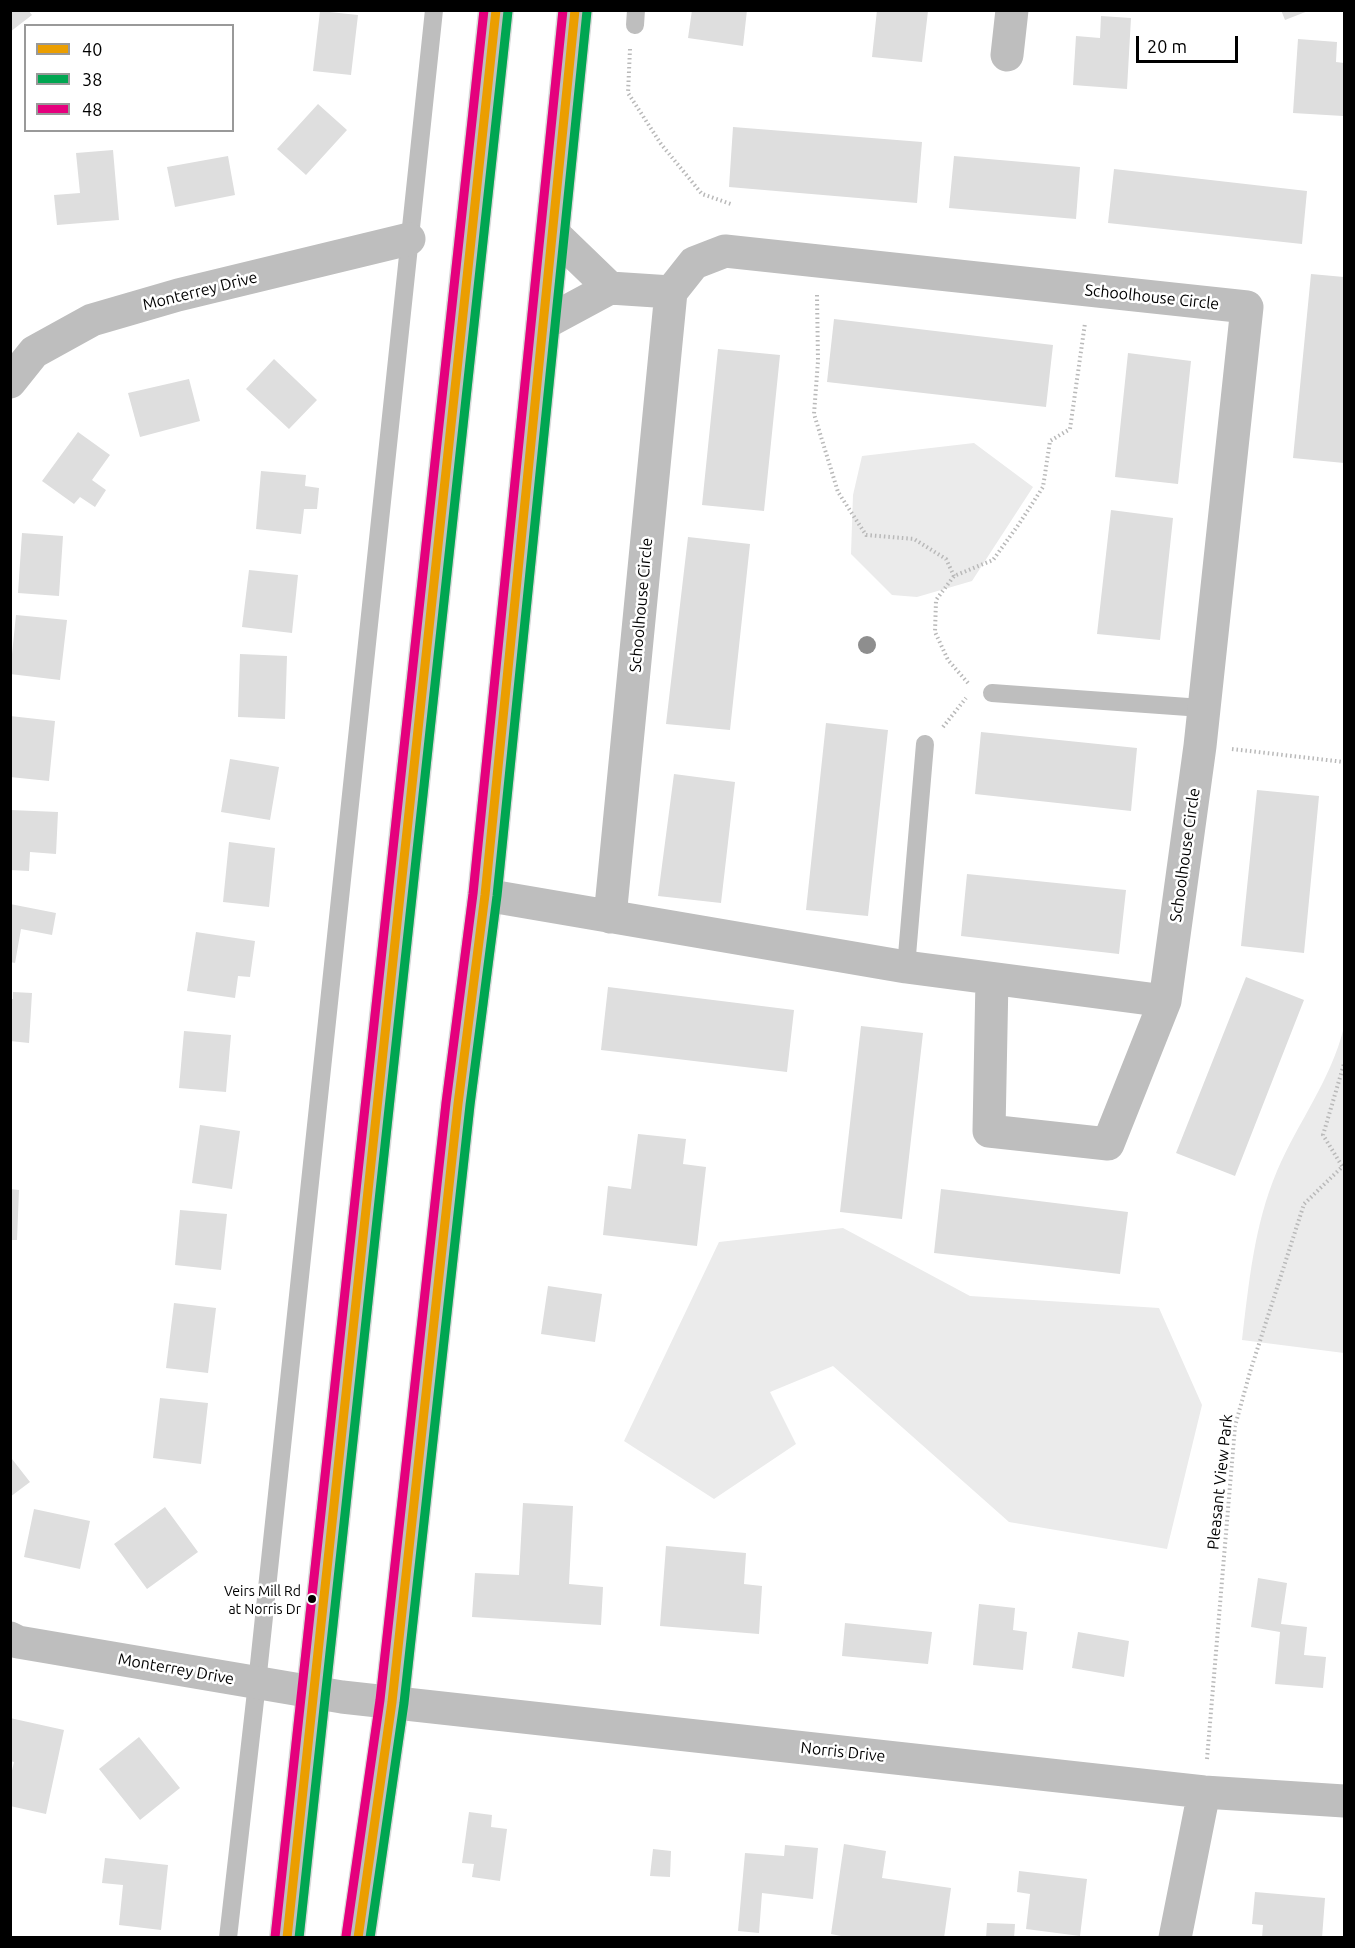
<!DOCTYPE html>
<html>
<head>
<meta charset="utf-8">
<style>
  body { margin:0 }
  #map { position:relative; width:1355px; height:1948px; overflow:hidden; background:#fff; font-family:Ubuntu,sans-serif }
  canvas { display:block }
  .frame { position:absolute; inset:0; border:12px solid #000; pointer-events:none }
  .legend { position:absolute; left:24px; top:24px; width:210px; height:108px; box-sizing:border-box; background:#fff; border:2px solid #999; margin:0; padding:8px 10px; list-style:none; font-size:18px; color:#000 }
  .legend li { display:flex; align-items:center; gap:12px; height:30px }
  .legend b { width:30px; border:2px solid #999 }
  .scale { position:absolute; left:1136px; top:36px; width:102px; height:27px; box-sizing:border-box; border:3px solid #000; border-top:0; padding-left:8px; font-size:18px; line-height:21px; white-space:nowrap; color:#000; -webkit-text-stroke:4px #fff; paint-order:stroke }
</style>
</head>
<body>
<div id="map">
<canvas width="1355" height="1948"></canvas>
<div class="frame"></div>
<ul class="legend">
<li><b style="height:8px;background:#eb9e00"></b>40</li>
<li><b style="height:8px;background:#00a651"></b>38</li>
<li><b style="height:8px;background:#e5007d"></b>48</li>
</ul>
<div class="scale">20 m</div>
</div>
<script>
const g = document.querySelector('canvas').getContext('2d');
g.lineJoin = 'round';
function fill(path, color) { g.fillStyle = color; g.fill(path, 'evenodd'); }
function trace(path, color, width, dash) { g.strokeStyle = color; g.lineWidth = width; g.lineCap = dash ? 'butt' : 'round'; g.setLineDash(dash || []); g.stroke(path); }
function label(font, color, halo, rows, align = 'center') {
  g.font = font + ' Ubuntu,sans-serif'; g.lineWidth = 5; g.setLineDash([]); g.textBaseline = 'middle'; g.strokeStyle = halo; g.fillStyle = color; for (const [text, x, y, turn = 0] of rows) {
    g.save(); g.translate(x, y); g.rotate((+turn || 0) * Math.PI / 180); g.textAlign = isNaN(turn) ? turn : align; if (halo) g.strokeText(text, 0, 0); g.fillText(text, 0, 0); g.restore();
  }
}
fill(new Path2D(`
  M974,443L1033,487L972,581L917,597L892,595L851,554L853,495L862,456Z
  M1344,1027V1353L1242,1340C1249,1283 1254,1225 1277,1171C1298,1122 1331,1080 1344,1027Z
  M843,1228L970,1296L1159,1308L1202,1405L1167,1549L1009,1522L833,1366L770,1392L796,1444L714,1499L624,1441L719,1242Z`), '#ebebeb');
fill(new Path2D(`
  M10,10H28L32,15L10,32Z
  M692,10H747L743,46L688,38Z
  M877,10L928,11L922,62L872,57Z
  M1281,10H1308V11L1285,20Z
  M320,11L358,15L351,75L313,71Z
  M1101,16L1131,18L1127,89L1073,85L1076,36L1100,38Z
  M1298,39L1337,42L1336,62L1344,63L1343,116L1293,113Z
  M318,104L347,130L306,175L277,149Z
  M733,127L922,142L917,203L729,187Z
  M113,150L119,220L57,225L54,195L80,193L76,153Z
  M228,156L235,195L175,207L167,167Z
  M954,156L1080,167L1076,219L949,208Z
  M1114,169L1307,191L1302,244L1108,223Z
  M1311,274L1344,277V463L1293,458Z
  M834,319L1053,345L1046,407L827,382Z
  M718,349L780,355L764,511L702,505Z
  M1128,353L1191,361L1178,484L1115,477Z
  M274,359L317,400L289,429L246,389Z
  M189,379L200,421L140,437L128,393Z
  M78,432L110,455L92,480L106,490L95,507L80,497L74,504L42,481Z
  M261,471L306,475L305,486L319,488L317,509H304L301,534L256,529Z
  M1111,510L1173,518L1160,640L1097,634Z
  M22,533L63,536L59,596L18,593Z
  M688,537L750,544L730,730L666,724Z
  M249,570L298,575L292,633L242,627Z
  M16,615L67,620L60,680L10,674Z
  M240,654L287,656L285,719L238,717Z
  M10,716L55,721L49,781L10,777Z
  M826,723L888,730L868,916L806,910Z
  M981,732L1137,748L1131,811L975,794Z
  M230,759L279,767L270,820L221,812Z
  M674,774L735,782L721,903L658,896Z
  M1257,790L1319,796L1304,953L1241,946Z
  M10,810L58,812L56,854L30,852L29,871L10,870Z
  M229,842L275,848L269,907L223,902Z
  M967,874L1126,890L1119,954L961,936Z
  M10,904L56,913L52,935L21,929L15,963L10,962Z
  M196,932L255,941L250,977L238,976L235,998L187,991Z
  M1246,977L1304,1000L1235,1176L1176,1153Z
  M608,987L794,1010L787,1072L601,1050Z
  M13,992L32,993L29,1043L10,1041V999H13Z
  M861,1026L923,1033L902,1219L840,1212Z
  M184,1031L231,1035L226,1092L179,1088Z
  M200,1125L240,1131L232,1189L192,1183Z
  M638,1134L686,1139L683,1164L706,1167L697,1246L603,1235L608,1186L631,1189Z
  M10,1189L19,1190L17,1240H10Z
  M941,1189L1128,1212L1120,1274L934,1253Z
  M180,1210L227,1214L221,1270L175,1265Z
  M548,1286L602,1294L595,1342L541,1334Z
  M174,1303L216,1308L208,1373L166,1368Z
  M160,1398L208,1403L201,1464L153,1458Z
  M12,1459L30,1482L10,1497V1460Z
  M523,1503L573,1506L569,1584L603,1587L601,1625L472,1617L475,1573L519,1575Z
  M165,1507L198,1552L147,1589L114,1544Z
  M34,1509L90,1521L80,1569L24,1557Z
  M666,1546L746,1553L744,1584L762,1586L759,1634L660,1626Z
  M1258,1578L1287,1583L1281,1624L1307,1627L1304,1655L1326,1657L1323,1688L1275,1684L1280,1632L1251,1627Z
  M979,1604L1015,1608L1013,1630L1027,1632L1023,1670L973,1665Z
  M845,1623L932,1632L928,1664L842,1656Z
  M1078,1632L1129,1641L1124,1677L1072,1668Z
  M10,1718L64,1730L46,1814L10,1806V1779L14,1762L10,1761Z
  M139,1737L180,1788L140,1820L99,1769Z
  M469,1812L492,1815L491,1827L507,1829L500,1881L472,1877L474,1864L462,1863Z
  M844,1844L886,1851L882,1878L951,1888L944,1938H851L831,1934Z
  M785,1845L818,1848L813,1899L762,1893L759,1933L738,1931L745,1853L784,1856Z
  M653,1849L671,1851L670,1877L650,1876Z
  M105,1858L168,1865L161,1930L119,1925L123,1885L102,1883Z
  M1019,1871L1087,1879L1080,1936L1026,1929L1030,1894L1017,1892Z
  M1255,1892L1325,1898L1322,1938H1262L1263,1925L1252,1924Z
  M987,1923L1015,1924L1014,1938H986Z`), '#dedede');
const primary = new Path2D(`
  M287,1938L496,10
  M358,1938L392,1702L458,1104L485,895L575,10`);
trace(primary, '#dbdbdb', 36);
trace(new Path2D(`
  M630,49L628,93L661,144L702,194L731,204
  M817,295L818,361L814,414L838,492L866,535L914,539L946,559L954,576
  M968,683L948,660L935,632L936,600L954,576L993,560L1019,524L1043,487L1050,441L1070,429L1085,323
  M943,727L966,698
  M1232,749L1344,762
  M1342,1166L1323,1135L1344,1064
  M1207,1759L1235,1426L1250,1372L1304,1204L1344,1165`), '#b9b9b9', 4, [1.5, 3]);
trace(new Path2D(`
  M635,25L636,10
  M992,693L1202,708
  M906,967L925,744
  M228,1938L257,1683L434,10`), '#bebebe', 18);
trace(new Path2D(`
  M1007,55L1012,10
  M553,233L610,288
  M10,382L34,352L92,320L178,295L409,239
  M485,895L906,967L1165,1001L1200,746L1247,307L725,251L694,263L671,292L610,288L545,323
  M610,917L671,292
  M992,979L989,1131L1108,1144L1165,1001
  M10,1638L18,1642L342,1697L1204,1792L1344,1801
  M1175,1938L1204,1792`), '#bebebe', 33);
trace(primary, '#bebebe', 33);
trace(new Path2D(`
  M287,1938L496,10
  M358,1938L392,1702L458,1104L485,895L575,10`), '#eb9e00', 9);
trace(new Path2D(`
  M299,1938L508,11
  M370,1938L404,1703L470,1105L497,896L587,11`), '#00a651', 9);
trace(new Path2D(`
  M346,1936L380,1700L446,1103L473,894L563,10
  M275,1937L484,10`), '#e5007d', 9);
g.fillStyle = '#8e8e8e';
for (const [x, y] of [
  [867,645]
]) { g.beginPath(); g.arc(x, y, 9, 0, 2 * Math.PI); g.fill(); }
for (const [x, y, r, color] of [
  [312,1599,5,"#000"]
]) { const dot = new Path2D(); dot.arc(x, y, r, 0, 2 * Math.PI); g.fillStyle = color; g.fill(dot); trace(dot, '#fff', 2); }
label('14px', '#000', '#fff', [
  ["Veirs Mill Rd",301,1591],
  ["at Norris Dr",301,1609]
], 'right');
label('16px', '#000', '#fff', [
  ["Monterrey Drive",200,291,-14],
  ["Schoolhouse Circle",1152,297,6],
  ["Schoolhouse Circle",641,605,-85],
  ["Schoolhouse Circle",1185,855,-82],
  ["Pleasant View Park",1220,1482,-84],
  ["Monterrey Drive",176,1669,10],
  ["Norris Drive",843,1752,6]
]);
</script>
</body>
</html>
